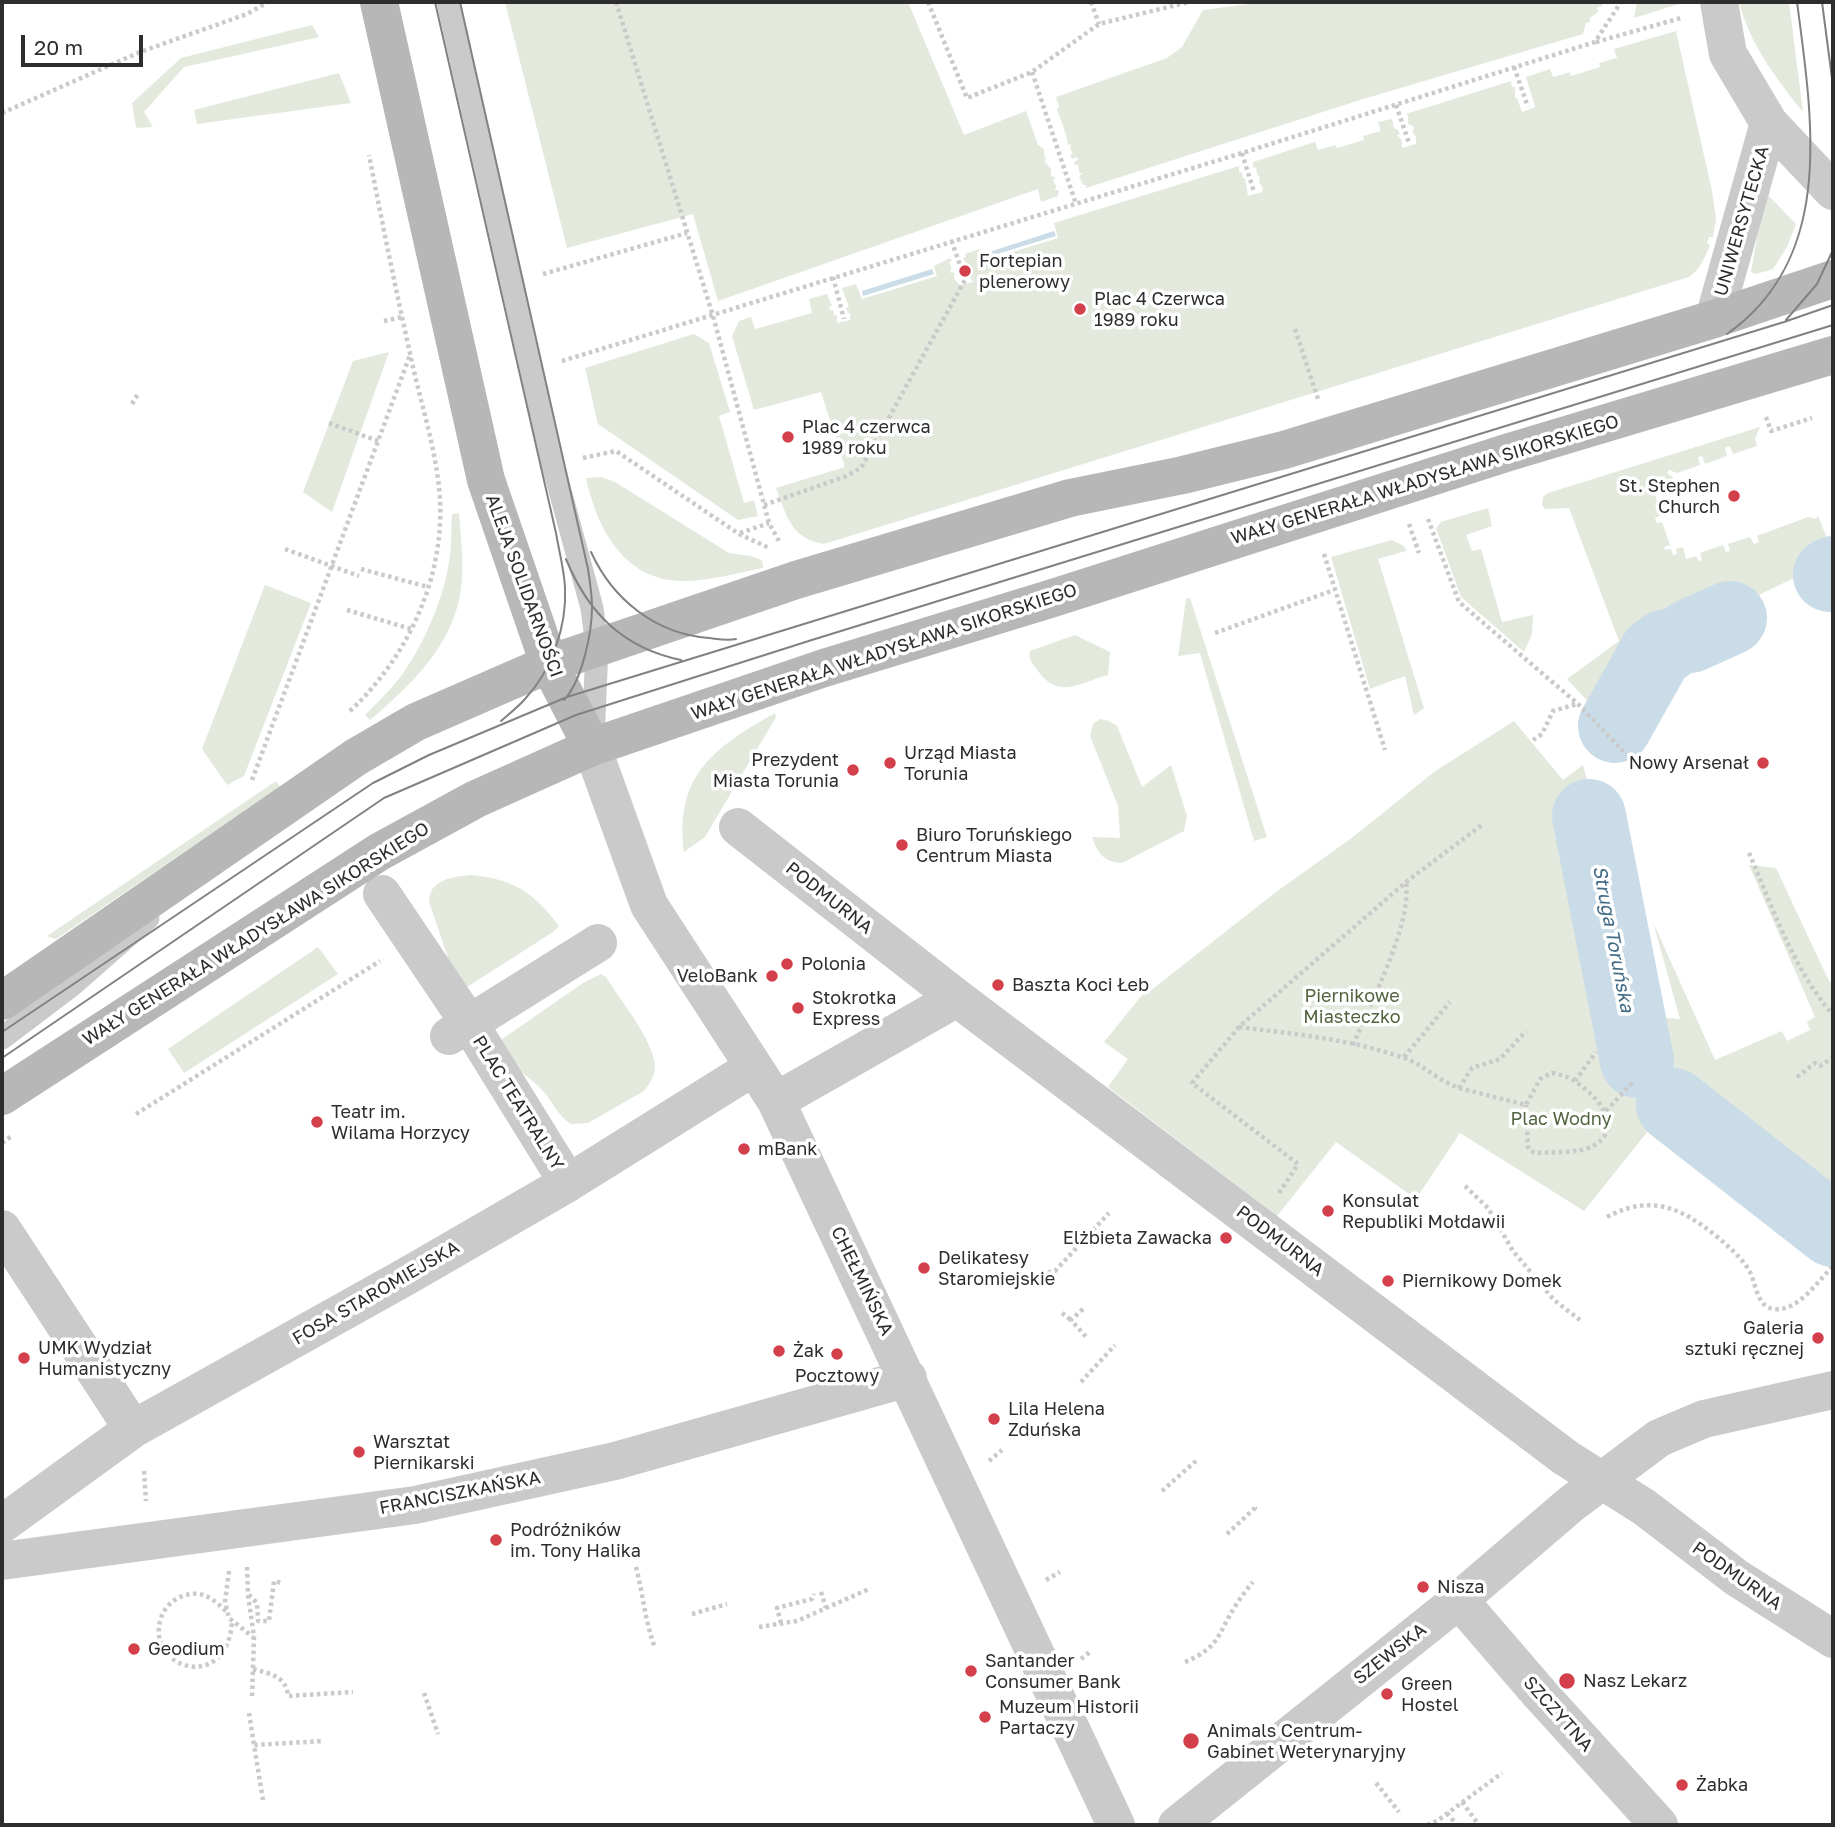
<!DOCTYPE html>
<html>
<head>
<meta charset="utf-8">
<style>
  body { margin:0 }
  #map { position:relative; width:1835px; height:1827px; overflow:hidden; background:#fff; font-family:"Golos Text",sans-serif }
  canvas { display:block }
  .frame { position:absolute; inset:0; border:4px solid #2d2d2d; pointer-events:none }
  .scale { position:absolute; left:21px; top:35px; width:122px; height:32px; box-sizing:border-box; border:4px solid #2d2d2d; border-top:0; padding-left:9px; font-size:21px; line-height:24px; white-space:nowrap; color:#2d2d2d; -webkit-text-stroke:5px #fff; paint-order:stroke }
</style>
</head>
<body>
<div id="map">
<canvas width="1835" height="1827"></canvas>
<div class="frame"></div>
<div class="scale">20 m</div>
</div>
<script>
const g = document.querySelector('canvas').getContext('2d');
g.lineJoin = 'round';
function fill(path, color) { g.fillStyle = color; g.fill(path, 'evenodd'); }
function trace(path, color, width, dash) { g.strokeStyle = color; g.lineWidth = width; g.lineCap = dash ? 'butt' : 'round'; g.setLineDash(dash || []); g.stroke(path); }
function label(font, color, halo, rows, align = 'center') {
  g.font = font + ' "Golos Text",sans-serif'; g.lineWidth = 7; g.setLineDash([]); g.textBaseline = 'middle'; g.strokeStyle = halo; g.fillStyle = color; for (const [text, x, y, turn = 0] of rows) {
    g.save(); g.translate(x, y); g.rotate((+turn || 0) * Math.PI / 180); g.textAlign = isNaN(turn) ? turn : align; if (halo) g.strokeText(text, 0, 0); g.fillText(text, 0, 0); g.restore();
  }
}
fill(new Path2D(`
  M505,2H908L964,135L1026,111L1038,145L1044,149V156L1046,155L1045,162L1051,169V177L1054,176L1055,179L1053,180L1056,186L1055,190H1059L1058,196L1041,202L1038,189L718,301L693,214L567,248Z
  M1264,2H1603L1602,6L1597,8L1598,12L1590,18V22L1586,23L1583,34L1360,100L1086,188V185H1083L1079,176L1082,174L1079,172L1078,165H1075L1074,162L1078,160L1077,157L1072,159L1070,155L1073,154L1070,148L1071,144L1068,145C1067,134 1061,121 1057,109L1059,106L1056,97L1167,58L1182,47L1203,10Z
  M1641,2H1679V4L1634,18L1637,3Z
  M1739,2H1789L1803,112C1776,78 1750,45 1739,2Z
  M312,25L319,37L184,67L144,112L153,127L136,128L132,103L181,58Z
  M1676,31L1712,191L1716,219L1713,237H1709L1707,243L1710,245C1705,257 1700,270 1689,277L824,544C790,538 787,516 776,488L845,467L821,392L754,410L732,336L739,321L751,317L755,329L812,313L809,299L827,294L832,306L829,307L830,310H833L834,316L837,315V323L850,320V313H848L846,308L849,307L842,288L856,284L862,299L937,276L934,266L950,258L952,261L949,262L952,269L950,270L951,273L954,272V279L960,285L973,282L967,272L968,268L965,269L964,265L966,264L963,258L966,257L965,254L979,249L983,261L1058,238L1054,223L1239,166V172H1242L1243,179L1245,178L1248,196L1262,192L1263,188L1259,182L1260,177L1257,174L1256,167L1253,168V162L1315,142L1318,150L1335,145L1337,148L1364,140L1363,136L1381,131L1378,122L1392,119L1394,128L1398,130L1400,134L1397,135L1402,141V148L1416,144V137L1412,131L1414,130L1413,126L1408,124V116L1406,114L1511,81L1512,87H1515V98H1517L1522,112L1535,107L1526,77L1550,69L1553,77L1570,72L1571,76L1600,67L1599,63L1617,58L1614,49Z
  M339,73L351,103L197,124L194,110Z
  M1765,192L1796,224L1787,247L1773,269L1756,274L1751,272Z
  M694,334L709,343L730,412L719,416L744,503L754,500L758,516L738,520L598,424L585,368Z
  M389,352L332,512L303,492L353,361Z
  M1760,427L1755,439L1757,446L1733,454L1730,446L1725,448L1727,456L1705,464L1702,456L1698,457L1700,465L1677,473L1669,470L1667,473L1674,478L1652,485L1661,515L1655,518L1657,523L1662,522L1670,545L1664,547L1665,550L1671,549L1673,555L1677,554L1676,549L1683,547L1686,559L1696,556L1699,561L1702,560L1700,553L1723,545L1726,552L1730,551L1728,544L1750,537L1754,544L1759,542L1757,536L1808,517L1816,519L1818,516L1827,538L1833,536V559L1654,646L1610,725L1567,679L1619,641L1569,508L1545,509L1542,505L1543,497L1548,493Z
  M601,477L615,482L729,553L751,556L762,560L763,568C737,573 709,581 682,581C624,580 597,529 586,478Z
  M1488,508L1492,526L1466,535L1472,551L1481,549L1502,622L1533,615L1532,634L1524,652L1461,597L1436,528L1441,522Z
  M459,513C461,539 464,564 461,589C453,646 411,685 370,720L365,715C376,704 388,692 398,680C421,651 444,599 449,562C452,547 451,530 452,514Z
  M1392,540L1404,546L1406,551L1378,559L1424,708L1414,715L1405,676L1370,689L1331,557Z
  M265,585L311,603L244,776L227,785L202,749Z
  M1190,598L1267,837L1254,841L1200,653L1178,656L1186,599Z
  M1075,635L1110,652L1108,675C1079,683 1059,700 1038,671C1033,664 1028,660 1030,651Z
  M775,713L776,717L705,837L684,852C674,775 715,747 775,713Z
  M1100,719L1109,721L1117,726L1142,787L1171,765L1187,816L1184,831L1122,863C1104,862 1098,854 1092,837L1120,838L1118,806L1090,736L1093,724Z
  M1514,721L1563,780L1583,765L1651,1017L1680,1019L1653,922L1715,1060L1782,1031L1787,1041L1810,1030L1807,1022L1815,1017L1749,865L1776,868L1829,981L1833,982V1218L1676,1096L1584,1211L1460,1133L1416,1199L1336,1142L1277,1216L1108,1087L1128,1059L1104,1042L1147,989L1150,991L1276,892L1353,837L1434,772Z
  M276,781L280,787L56,939L47,936Z
  M471,875C514,879 533,892 559,926L553,932L464,989L458,987L429,902C429,879 453,877 471,875Z
  M318,947L338,974L184,1073L168,1049Z
  M601,974L606,977C620,1000 653,1039 655,1066C655,1076 650,1083 644,1091L588,1123L571,1124C558,1116 553,1102 543,1091C530,1077 514,1067 499,1056L498,1042L583,983Z`), '#e3e9dc');
fill(new Path2D(`
  M1054,231L1056,236L984,258L983,254Z
  M932,269L934,274L863,296L862,291Z`), '#cadce7');
trace(new Path2D(`
  M1830,575L1833,573
  M1690,636L1730,618
  M1615,726L1656,653L1666,646
  M1589,816L1637,1061
  M1673,1105L1833,1230`), '#cadce7', 74);
trace(new Path2D(`
  M616,2L713,316L769,523L780,543
  M928,2L967,98L1032,72L1099,24L1189,2
  M1091,2L1099,24
  M1596,42L1681,18
  M1514,67L1528,107
  M1032,72L1076,204
  M1396,105L1409,143
  M2,113L140,52L247,14L268,2
  M1242,153L1254,192
  M543,274L687,233
  M833,277L844,319
  M384,321L402,317
  M1295,329L1318,399
  M562,361L1242,153L1595,42L1621,2
  M132,404L138,394
  M1766,417L1771,431L1812,418
  M329,423L378,441
  M583,458L616,451L739,534L769,548
  M764,505L844,477L861,468L965,280L952,242
  M1428,519L1459,602L1578,704L1627,755
  M1409,524L1419,553
  M740,533L769,523
  M285,549L359,576
  M1324,554L1385,750
  M361,569L428,587
  M347,610L411,629
  M1215,633L1334,590
  M350,711C410,655 448,571 439,487C434,442 419,397 410,353C395,287 382,221 369,155
  M1533,740L1542,734L1553,711L1577,704
  M252,780L410,355
  M1749,853C1773,908 1793,969 1833,1015
  M1239,1027C1294,1034 1349,1039 1401,1057C1422,1063 1438,1081 1459,1088L1472,1068L1500,1059L1526,1031
  M1353,1045C1370,1004 1412,925 1406,882
  M1404,1057L1450,1002
  M1797,1077L1815,1063L1820,1066L1833,1057
  M1575,1081L1596,1052
  M1459,1088L1526,1105L1540,1079L1552,1073C1559,1074 1566,1076 1573,1080C1595,1094 1629,1128 1591,1147C1579,1153 1551,1152 1537,1153L1530,1151L1528,1147L1526,1105
  M1606,1111L1633,1082
  M136,1114L380,961
  M2,1143L13,1135
  M1465,1186L1488,1208L1513,1251L1554,1300L1580,1320
  M1279,1193L1298,1164L1192,1083L1239,1027L1406,882L1482,825
  M1607,1217C1650,1194 1680,1207 1715,1235C1728,1246 1740,1256 1749,1270C1756,1282 1756,1307 1774,1309C1798,1312 1818,1281 1833,1266
  M1041,1274L1055,1271L1109,1213
  M1083,1309L1071,1320L1088,1339
  M1062,1313L1071,1320
  M1081,1382L1115,1345
  M989,1461L1002,1450
  M144,1471L146,1501
  M1162,1491L1197,1460
  M1227,1534L1255,1508L1253,1505
  M247,1567L248,1594L257,1603L258,1621H269L274,1581L282,1583
  M636,1567C643,1594 645,1621 655,1648
  M229,1571L225,1602L229,1618L253,1637
  M1046,1580L1060,1572
  M821,1592L826,1608
  M248,1595L254,1637L252,1698
  M226,1611C213,1599 202,1589 183,1596C173,1599 164,1608 161,1618C144,1668 228,1695 232,1621
  M692,1614L727,1604
  M781,1623L777,1608L812,1599L814,1594
  M759,1627L797,1621L869,1589
  M1081,1659L1091,1651
  M1185,1662C1221,1647 1217,1634 1236,1605C1241,1597 1247,1589 1253,1582
  M253,1669C271,1674 286,1676 288,1696L353,1692
  M424,1693L438,1734
  M249,1713L254,1745
  M1106,1715L1118,1708
  M1376,1783L1399,1812
  M263,1800L254,1745L323,1741
  M1462,1802L1479,1825
  M1447,1813L1457,1825
  M1427,1825L1437,1821L1502,1773`), '#cacaca', 4.5, [3.5, 3.5]);
trace(new Path2D(`
  M448,2L553,465L592,608L597,647L593,741
  M2,1038L72,985L148,918`), '#cacaca', 23);
trace(new Path2D(`
  M1719,2L1728,54L1769,123L1833,191
  M1714,319L1769,123
  M592,747L649,905L776,1101L1116,1825
  M738,827L957,998L1566,1458L1644,1507L1737,1578L1833,1639
  M382,894L469,1023L568,1183
  M449,1036L598,943
  M776,1101L957,998
  M2,1229L133,1429
  M2,1524L133,1429L407,1276L568,1183L754,1067
  M2,1561L415,1505L615,1461L908,1378
  M1459,1600L1540,1694L1659,1825
  M1177,1825L1459,1600L1571,1504L1659,1438L1704,1419L1833,1390`), '#cacaca', 38);
trace(new Path2D(`
  M379,2L486,480L549,664L592,747
  M2,1001L356,757L416,722L549,664L796,580L1070,498L1183,475L1284,450L1714,319L1833,279
  M2,1096L379,852L476,799L592,747L824,668L1053,598L1506,453L1833,355`), '#b7b7b7', 38);
trace(new Path2D(`
  M435,2L556,533C559,551 564,569 565,587C567,626 552,670 525,699C518,707 509,714 501,721
  M460,2L588,569C590,582 592,595 592,607C592,633 582,681 564,700
  M1822,2L1833,86
  M1786,320L1817,284L1833,250
  M1727,334C1835,258 1813,123 1797,2
  M591,552C613,600 656,634 709,638C718,639 727,641 736,639
  M566,559C588,613 623,648 681,660
  M2,1032L373,783L429,755L567,697L1784,322L1833,305
  M2,1058L384,798L576,715L815,639L1833,325`), '#828282', 2);
for (const [x, y, r, color] of [
  [965,271,7,"#d43f4c"],
  [1080,309,7,"#d43f4c"],
  [788,437,7,"#d43f4c"],
  [1734,496,7,"#d43f4c"],
  [890,763,7,"#d43f4c"],
  [1763,763,7,"#d43f4c"],
  [853,770,7,"#d43f4c"],
  [902,845,7,"#d43f4c"],
  [787,964,7,"#d43f4c"],
  [772,976,7,"#d43f4c"],
  [998,985,7,"#d43f4c"],
  [798,1008,7,"#d43f4c"],
  [317,1122,7,"#d43f4c"],
  [744,1149,7,"#d43f4c"],
  [1328,1211,7,"#d43f4c"],
  [1226,1238,7,"#d43f4c"],
  [924,1268,7,"#d43f4c"],
  [1388,1281,7,"#d43f4c"],
  [1818,1338,7,"#d43f4c"],
  [779,1351,7,"#d43f4c"],
  [837,1354,7,"#d43f4c"],
  [24,1358,7,"#d43f4c"],
  [994,1419,7,"#d43f4c"],
  [359,1452,7,"#d43f4c"],
  [496,1540,7,"#d43f4c"],
  [1423,1587,7,"#d43f4c"],
  [134,1649,7,"#d43f4c"],
  [971,1671,7,"#d43f4c"],
  [1567,1681,9,"#d43f4c"],
  [1387,1694,7,"#d43f4c"],
  [985,1717,7,"#d43f4c"],
  [1191,1741,9,"#d43f4c"],
  [1682,1785,7,"#d43f4c"]
]) { const dot = new Path2D(); dot.arc(x, y, r, 0, 2 * Math.PI); g.fillStyle = color; g.fill(dot); trace(dot, '#fff', 2.5); }
label('18px', '#2d2d2d', '#fff', [
  ["UNIWERSYTECKA",1742,221,-74],
  ["WAŁY GENERAŁA WŁADYSŁAWA SIKORSKIEGO",1425,480,-17],
  ["ALEJA SOLIDARNOŚCI",524,586,70],
  ["WAŁY GENERAŁA WŁADYSŁAWA SIKORSKIEGO",884,652,-18],
  ["PODMURNA",829,898,38],
  ["WAŁY GENERAŁA WŁADYSŁAWA SIKORSKIEGO",256,934,-32],
  ["PLAC TEATRALNY",518,1103,58],
  ["PODMURNA",1280,1241,37],
  ["CHEŁMIŃSKA",862,1281,64],
  ["FOSA STAROMIEJSKA",376,1293,-30],
  ["FRANCISZKAŃSKA",460,1493,-11],
  ["PODMURNA",1737,1576,35],
  ["SZEWSKA",1390,1654,-38],
  ["SZCZYTNA",1558,1714,48]
]);
label('18px', '#2d2d2d', '#fff', [
  ["Fortepian",979,261],
  ["plenerowy",979,282],
  ["Plac 4 Czerwca",1094,299],
  ["1989 roku",1094,320],
  ["Plac 4 czerwca",802,427],
  ["1989 roku",802,448],
  ["St. Stephen",1720,486,"right"],
  ["Church",1720,507,"right"],
  ["Urząd Miasta",904,753],
  ["Torunia",904,774],
  ["Prezydent",839,760,"right"],
  ["Miasta Torunia",839,781,"right"],
  ["Nowy Arsenał",1749,763,"right"],
  ["Biuro Toruńskiego",916,835],
  ["Centrum Miasta",916,856],
  ["Polonia",801,964],
  ["VeloBank",758,976,"right"],
  ["Baszta Koci Łeb",1012,985],
  ["Stokrotka",812,998],
  ["Express",812,1019],
  ["Teatr im.",331,1112],
  ["Wilama Horzycy",331,1133],
  ["mBank",758,1149],
  ["Konsulat",1342,1201],
  ["Republiki Mołdawii",1342,1222],
  ["Elżbieta Zawacka",1212,1238,"right"],
  ["Delikatesy",938,1258],
  ["Staromiejskie",938,1279],
  ["Piernikowy Domek",1402,1281],
  ["Galeria",1804,1328,"right"],
  ["sztuki ręcznej",1804,1349,"right"],
  ["UMK Wydział",38,1348],
  ["Humanistyczny",38,1369],
  ["Żak",793,1351],
  ["Pocztowy",837,1376,"center"],
  ["Lila Helena",1008,1409],
  ["Zduńska",1008,1430],
  ["Warsztat",373,1442],
  ["Piernikarski",373,1463],
  ["Podróżników",510,1530],
  ["im. Tony Halika",510,1551],
  ["Nisza",1437,1587],
  ["Geodium",148,1649],
  ["Santander",985,1661],
  ["Consumer Bank",985,1682],
  ["Nasz Lekarz",1583,1681],
  ["Green",1401,1684],
  ["Hostel",1401,1705],
  ["Muzeum Historii",999,1707],
  ["Partaczy",999,1728],
  ["Animals Centrum-",1207,1731],
  ["Gabinet Weterynaryjny",1207,1752],
  ["Żabka",1696,1785]
], 'left');
label('18px', '#51643f', '#fff', [
  ["Piernikowe",1352,996],
  ["Miasteczko",1352,1017],
  ["Plac Wodny",1561,1119]
]);
label('italic 19px', '#436d87', '#fff', [
  ["Struga Toruńska",1613,939,79]
]);
</script>
</body>
</html>
